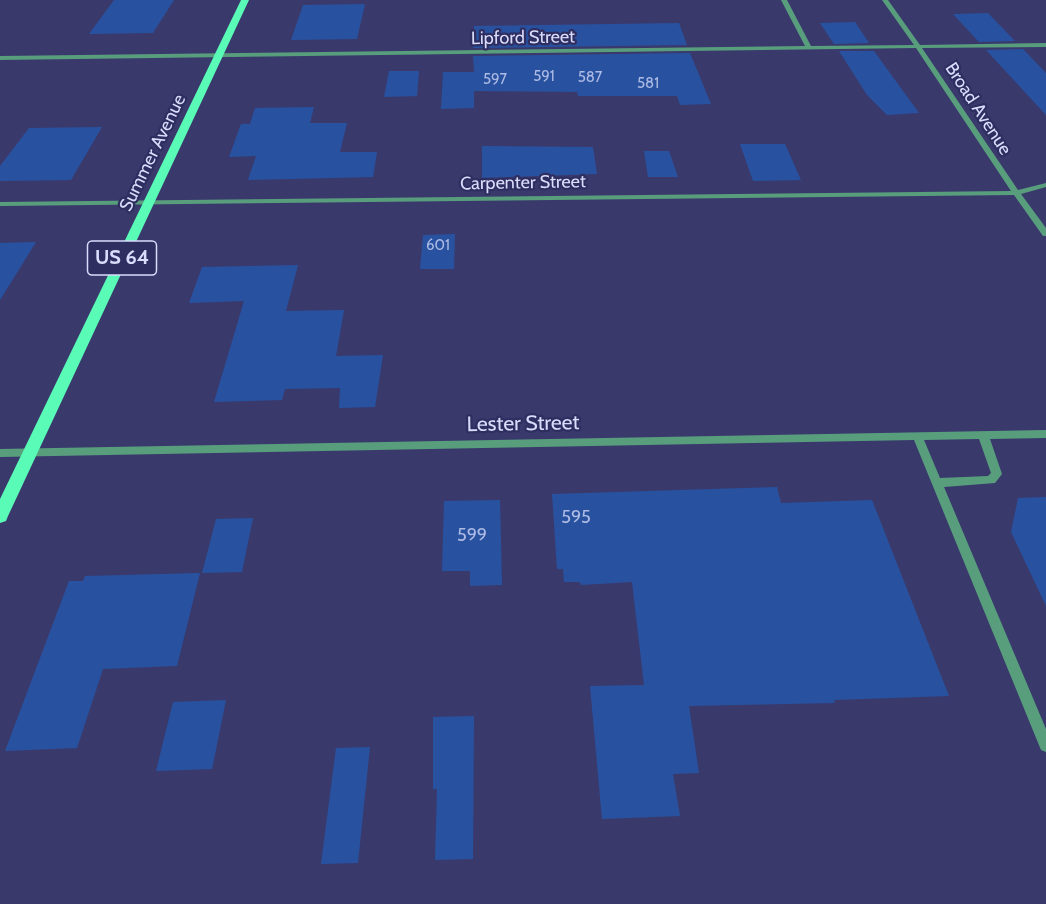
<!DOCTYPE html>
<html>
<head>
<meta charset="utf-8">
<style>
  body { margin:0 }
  canvas { display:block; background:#39396c }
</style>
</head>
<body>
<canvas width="1046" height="904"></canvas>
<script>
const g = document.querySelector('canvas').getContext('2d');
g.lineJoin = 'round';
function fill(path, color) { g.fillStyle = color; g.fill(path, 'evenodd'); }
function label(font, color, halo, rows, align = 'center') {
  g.font = font + ' Cabin,sans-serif'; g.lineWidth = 4.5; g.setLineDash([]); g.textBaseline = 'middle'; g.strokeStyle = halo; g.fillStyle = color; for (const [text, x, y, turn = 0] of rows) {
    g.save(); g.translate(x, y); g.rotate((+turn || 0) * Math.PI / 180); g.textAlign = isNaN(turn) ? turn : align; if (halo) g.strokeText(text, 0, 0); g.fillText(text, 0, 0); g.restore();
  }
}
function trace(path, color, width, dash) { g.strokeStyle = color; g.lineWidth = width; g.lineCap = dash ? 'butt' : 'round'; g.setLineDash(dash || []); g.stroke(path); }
fill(new Path2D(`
  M114,0H174L153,33L89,34Z
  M365,4L357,39L291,40L303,5Z
  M988,13L1015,41L979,42L953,14Z
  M855,22L869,43L834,44L820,23Z
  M679,23L687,45L473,48L474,26Z
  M1023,49L1046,73V115L986,50Z
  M839,51H874L919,113L887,115L867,95Z
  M690,53L711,104L680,105L677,96H578L577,92L474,91V80V108L441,109L443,72H474L473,56Z
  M389,71H419L417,96L384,97Z
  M314,107L310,123H347L340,152H377L373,177L248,180L256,156L229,157L241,124H250L255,108Z
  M102,127L71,180L0,181V166L29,128Z
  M740,144H785L801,180L753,181Z
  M482,146L593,147L597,174L482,178Z
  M644,151H669L678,177H648Z
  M455,234L454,269H420L423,235Z
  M36,242L0,300V243Z
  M298,265L286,311L344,310L336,356L383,355L375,407L339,408L340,388L285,389L282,400L214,402L244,301L189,303L202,267Z
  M777,487L781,503L872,500L949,696L834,700L835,703L689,706L699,773L673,774L680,816L602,819L590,686L644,685L632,582L581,585L580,582H564L563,569H557L552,494Z
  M1046,497V606L1011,532L1018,498Z
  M500,500L502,585L470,586V571H442L444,501Z
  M253,518L242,572L202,573L216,519Z
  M200,573L177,666L103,669L77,748L5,751L69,581H83L85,576Z
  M226,700L212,769L156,771L173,702Z
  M474,716L473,859L435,860L437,789H433V717Z
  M370,747L358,863L321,864L336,748Z`), '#2852a0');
fill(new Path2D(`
  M781,0H787L811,46L914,45L882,0H888L920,45L1046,43V47L922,48L1018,190L1046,183V187L1021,194L1046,228V236H1043L1014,195L0,206V202L1011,191L916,48L0,60V56L805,46Z
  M1046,430V438L990,439L1002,474L995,483L944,487L1046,729V752L1041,750L914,440L0,457V449ZM979,439L991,473L988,476L940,478L924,440Z`), '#589e7d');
fill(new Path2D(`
  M241,0H249L8,516L6,521L0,523V499Z`), '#59fbb7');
label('15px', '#adbae4', null, [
  ["591",544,77],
  ["587",590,78],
  ["597",495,80],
  ["581",648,84],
  ["601",438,246]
]);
label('18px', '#d9dcfb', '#2f2e60', [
  ["Lipford Street",523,38,-1],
  ["Broad Avenue",978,109,57],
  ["Summer Avenue",153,153,-64],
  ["Carpenter Street",523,183,-1]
]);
label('18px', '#adbae4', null, [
  ["595",576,518],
  ["599",472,536]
]);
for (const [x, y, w] of [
  [122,258,69]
]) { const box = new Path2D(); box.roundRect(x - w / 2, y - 17, w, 34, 4.5); g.fillStyle = '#2f2e60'; g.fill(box); trace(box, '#d9dcfb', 1.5); }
label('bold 20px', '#d9dcfb', null, [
  ["US 64",122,258]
]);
label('21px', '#d9dcfb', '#2f2e60', [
  ["Lester Street",523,424,-1]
]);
</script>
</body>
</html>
